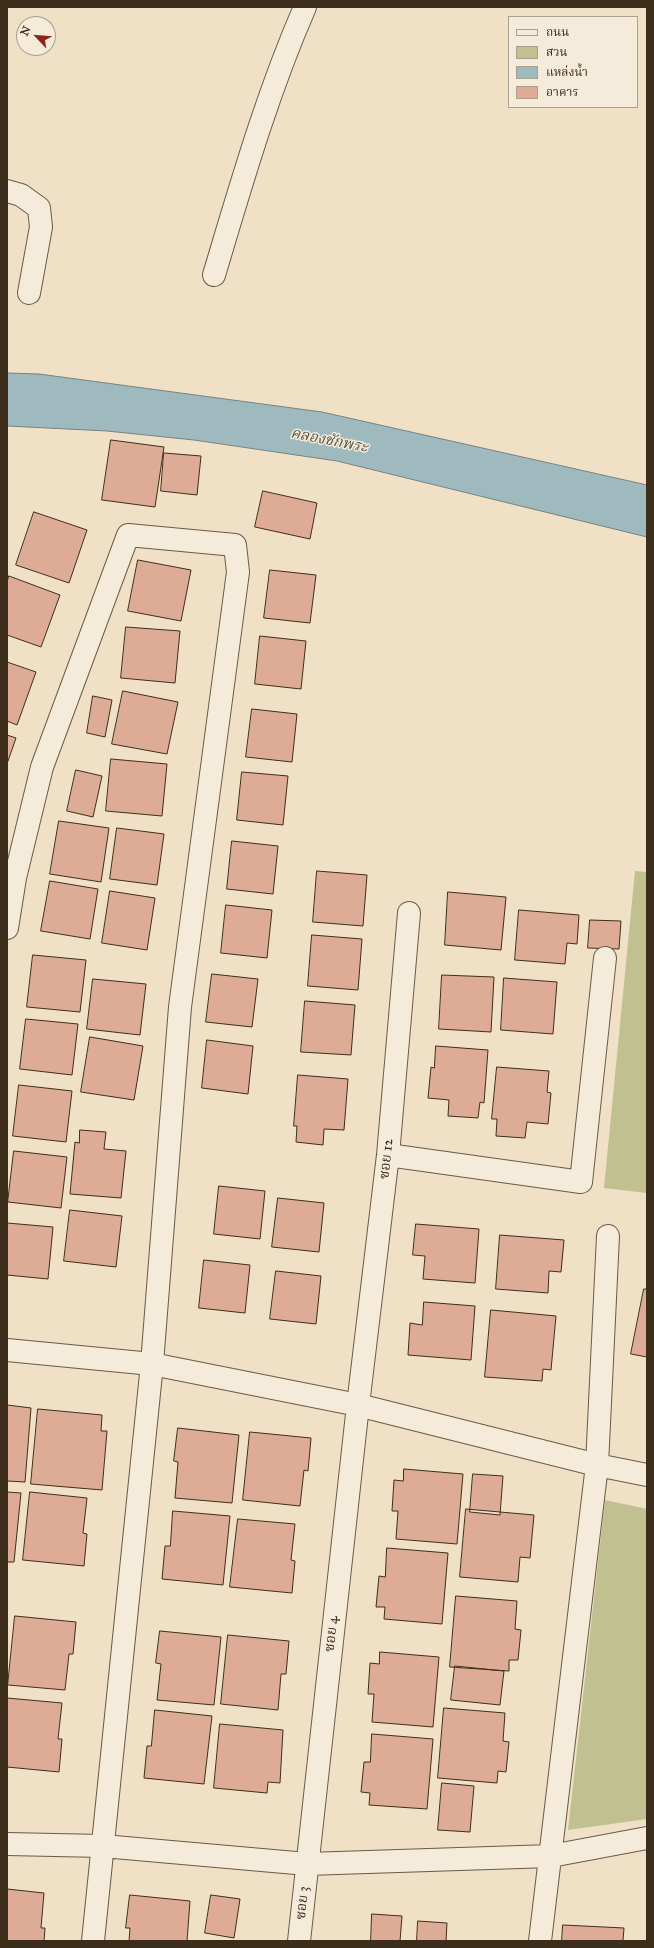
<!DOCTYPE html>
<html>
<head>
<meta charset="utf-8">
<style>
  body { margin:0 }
  #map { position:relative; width:654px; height:1948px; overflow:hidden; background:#efe0c6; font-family:"IM FELL Great Primer","Noto Serif Thai",serif }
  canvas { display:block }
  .frame { position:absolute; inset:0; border:8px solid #3d2e1b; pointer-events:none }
  .legend { position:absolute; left:508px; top:16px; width:130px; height:92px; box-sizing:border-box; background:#f5ebda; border:1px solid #ab9f8e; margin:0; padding:5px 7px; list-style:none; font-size:12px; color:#3d2e1b }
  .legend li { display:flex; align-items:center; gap:8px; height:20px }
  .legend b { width:20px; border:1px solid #ab9f8e }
  .north { position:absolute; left:16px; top:16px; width:40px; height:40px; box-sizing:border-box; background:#f5ebda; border:1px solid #ab9f8e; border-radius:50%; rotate:296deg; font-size:11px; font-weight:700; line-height:16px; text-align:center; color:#3d2e1b }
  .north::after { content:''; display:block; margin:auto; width:14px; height:18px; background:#8f2418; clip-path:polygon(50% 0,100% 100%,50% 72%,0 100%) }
</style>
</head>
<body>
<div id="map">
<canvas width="654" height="1948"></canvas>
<div class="frame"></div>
<ul class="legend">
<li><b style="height:5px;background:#f5ebda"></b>ถนน</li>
<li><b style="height:11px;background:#c0c090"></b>สวน</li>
<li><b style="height:11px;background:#9fbabf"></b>แหล่งน้ำ</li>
<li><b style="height:11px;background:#deab97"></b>อาคาร</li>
</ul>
<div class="north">N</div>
</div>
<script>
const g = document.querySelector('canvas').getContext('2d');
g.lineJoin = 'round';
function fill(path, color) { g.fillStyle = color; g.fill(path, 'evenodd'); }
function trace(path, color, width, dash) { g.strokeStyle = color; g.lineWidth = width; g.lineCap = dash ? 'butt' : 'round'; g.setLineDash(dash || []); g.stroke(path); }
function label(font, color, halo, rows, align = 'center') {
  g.font = font + ' "IM FELL Great Primer","Noto Serif Thai",serif'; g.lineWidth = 3; g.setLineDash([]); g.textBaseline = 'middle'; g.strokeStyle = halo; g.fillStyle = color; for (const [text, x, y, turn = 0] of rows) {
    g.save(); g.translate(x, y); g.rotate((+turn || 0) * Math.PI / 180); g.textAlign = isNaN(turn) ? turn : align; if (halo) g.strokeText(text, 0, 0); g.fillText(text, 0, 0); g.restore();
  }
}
fill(new Path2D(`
  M635,871L647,872V1193L604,1188Z
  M605,1500L647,1509V1819L568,1830Z`), '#c0c090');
const water = new Path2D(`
  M7,373L39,374L322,412L647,485V537L337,461L194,440L107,431L7,426Z`);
fill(water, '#9fbabf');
trace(water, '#78827d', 1);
const building = new Path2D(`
  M111,440L164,447L155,507L102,500Z
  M164,453L201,456L197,495L161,491Z
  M263,491L317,503L310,539L255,527Z
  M34,512L87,530L69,583L16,565Z
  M138,560L191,570L181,621L128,611Z
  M270,570L316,575L310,623L264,618Z
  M9,576L60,595L41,647L7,635V583Z
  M126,627L180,631L175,683L121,678Z
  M260,636L306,641L301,689L255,684Z
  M7,662L36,672L17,725L7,721Z
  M123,691L178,702L167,754L112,744Z
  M93,696L112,700L105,737L87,733Z
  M252,709L297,714L292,762L246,757Z
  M7,735L16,738L7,764Z
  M111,759L167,764L162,816L106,811Z
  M76,770L102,776L93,817L67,811Z
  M242,772L288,776L283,825L237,820Z
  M59,821L109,828L101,882L50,874Z
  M117,828L164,834L157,885L110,879Z
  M232,841L278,846L273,894L227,889Z
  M317,871L367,875L363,926L313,922Z
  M50,881L98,889L90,939L41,931Z
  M110,891L155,898L147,950L102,943Z
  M448,892L506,897L501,950L445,945Z
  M226,905L272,910L267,958L221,953Z
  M519,910L579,915L577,944L567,943L565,964L515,960Z
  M590,920L621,921L619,949L588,948Z
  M312,935L362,939L358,990L308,986Z
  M33,955L86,960L80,1012L27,1007Z
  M212,974L258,979L252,1027L206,1022Z
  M442,975L494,977L491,1032L439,1029Z
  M504,978L557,982L553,1034L501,1030Z
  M93,979L146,984L140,1035L87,1029Z
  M305,1001L355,1005L351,1055L301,1052Z
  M26,1019L78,1024L72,1075L20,1069Z
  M90,1037L143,1046L134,1100L81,1092Z
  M207,1040L253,1046L248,1094L202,1088Z
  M436,1046L488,1050L484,1103L480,1102L478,1118L448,1116L449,1100L428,1098L431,1067L434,1068Z
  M497,1067L549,1071L547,1092L551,1093L548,1124L527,1122L525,1138L496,1136L497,1119H492Z
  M298,1075L348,1079L344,1130L324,1129L323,1145L296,1142L297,1126H294Z
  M19,1085L72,1091L66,1142L13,1136Z
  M80,1130L106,1132L104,1149L126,1151L121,1198L70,1194L75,1142L79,1143Z
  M14,1151L67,1157L61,1208L8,1202Z
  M219,1186L265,1191L260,1239L214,1234Z
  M278,1198L324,1203L319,1252L272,1247Z
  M70,1210L122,1216L116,1267L64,1261Z
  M7,1223L53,1227L48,1279L7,1275Z
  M416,1224L479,1229L475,1283L423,1279L425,1256L413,1255Z
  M500,1235L564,1240L561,1272L549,1271L548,1293L496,1289Z
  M204,1260L250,1265L245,1313L199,1308Z
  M276,1271L321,1276L316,1324L270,1319Z
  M644,1289H647V1357L631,1354Z
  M424,1302L475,1306L471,1360L408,1355L410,1323L422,1325Z
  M491,1310L556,1316L551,1370L543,1369L542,1381L485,1377Z
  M7,1405L31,1408L25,1482L7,1481Z
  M38,1409L102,1415L101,1431H107L102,1490L31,1484Z
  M178,1428L239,1435L232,1503L175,1498L178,1462L174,1461Z
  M250,1432L311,1438L308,1471L304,1470L300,1506L243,1500Z
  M404,1469L463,1474L457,1544L396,1539L398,1511H392L394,1480L403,1481Z
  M473,1474L503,1476L500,1515L470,1512Z
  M7,1492L21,1493L14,1562H7Z
  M30,1492L87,1498L83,1533L87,1534L84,1566L23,1560Z
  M466,1509L534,1515L530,1558L520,1557L518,1582L460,1577Z
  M173,1511L230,1516L223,1585L162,1579L165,1546H170Z
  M238,1519L295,1524L291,1560L295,1561L292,1593L230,1587Z
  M387,1548L448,1553L442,1624L384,1619L385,1607H376L379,1576L385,1577Z
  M456,1596L517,1601L515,1629L521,1630L518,1660H509V1671L450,1667Z
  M15,1616L76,1622L73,1654H69L65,1690L8,1685Z
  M160,1631L221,1637L214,1705L157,1700L161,1664L156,1663Z
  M228,1635L289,1641L286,1674H281L278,1710L221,1704Z
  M380,1652L439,1657L433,1727L372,1722L374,1694H368L370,1663L379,1664Z
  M455,1666L504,1671L500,1705L451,1700Z
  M7,1698L62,1703L58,1739H62L59,1772L7,1767Z
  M444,1708L505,1713L503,1741L509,1742L506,1772L498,1771L497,1783L438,1778Z
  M155,1710L212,1716L204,1784L144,1778L147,1746H151Z
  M220,1724L283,1730L280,1783L268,1782L267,1793L214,1788Z
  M372,1734L433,1739L427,1809L369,1805L370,1793L361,1792L364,1762H370Z
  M442,1783L474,1786L470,1832L438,1830Z
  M7,1889L44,1893L41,1928H45L44,1941H7Z
  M130,1895L190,1901L187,1941H129L130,1928H126Z
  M211,1895L240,1899L234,1938L205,1933Z
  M372,1914L402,1916L400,1941H371Z
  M418,1921L447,1923L446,1941H417Z
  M563,1925L624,1928L623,1941H562Z`);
fill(building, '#deab97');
trace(building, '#3d2e1b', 1);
const street = new Path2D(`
  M7,191L21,195L39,208L41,227L29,293
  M214,275C241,185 267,94 305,7
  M7,928L15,878L42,767L128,535L235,545L238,572L180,1007L152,1364L93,1941
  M388,1155L581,1182L605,958
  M7,1350L152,1364L358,1405L597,1465L647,1475
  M7,1844L103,1846L307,1864L551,1856L647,1838
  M299,1941L358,1405L388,1155L409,913
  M540,1941L597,1465L608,1236`);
trace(street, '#6a5a46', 24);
trace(street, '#f5ebda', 22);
label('14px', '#3d2e1b', '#f5ebda', [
  ["ซอย 12",387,1159,-84],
  ["ซอย 4",332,1634,-84],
  ["ซอย 3",303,1903,-84]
]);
label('italic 15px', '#565144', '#f5ebda', [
  ["คลองชักพระ",329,441,11]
]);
</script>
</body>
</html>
